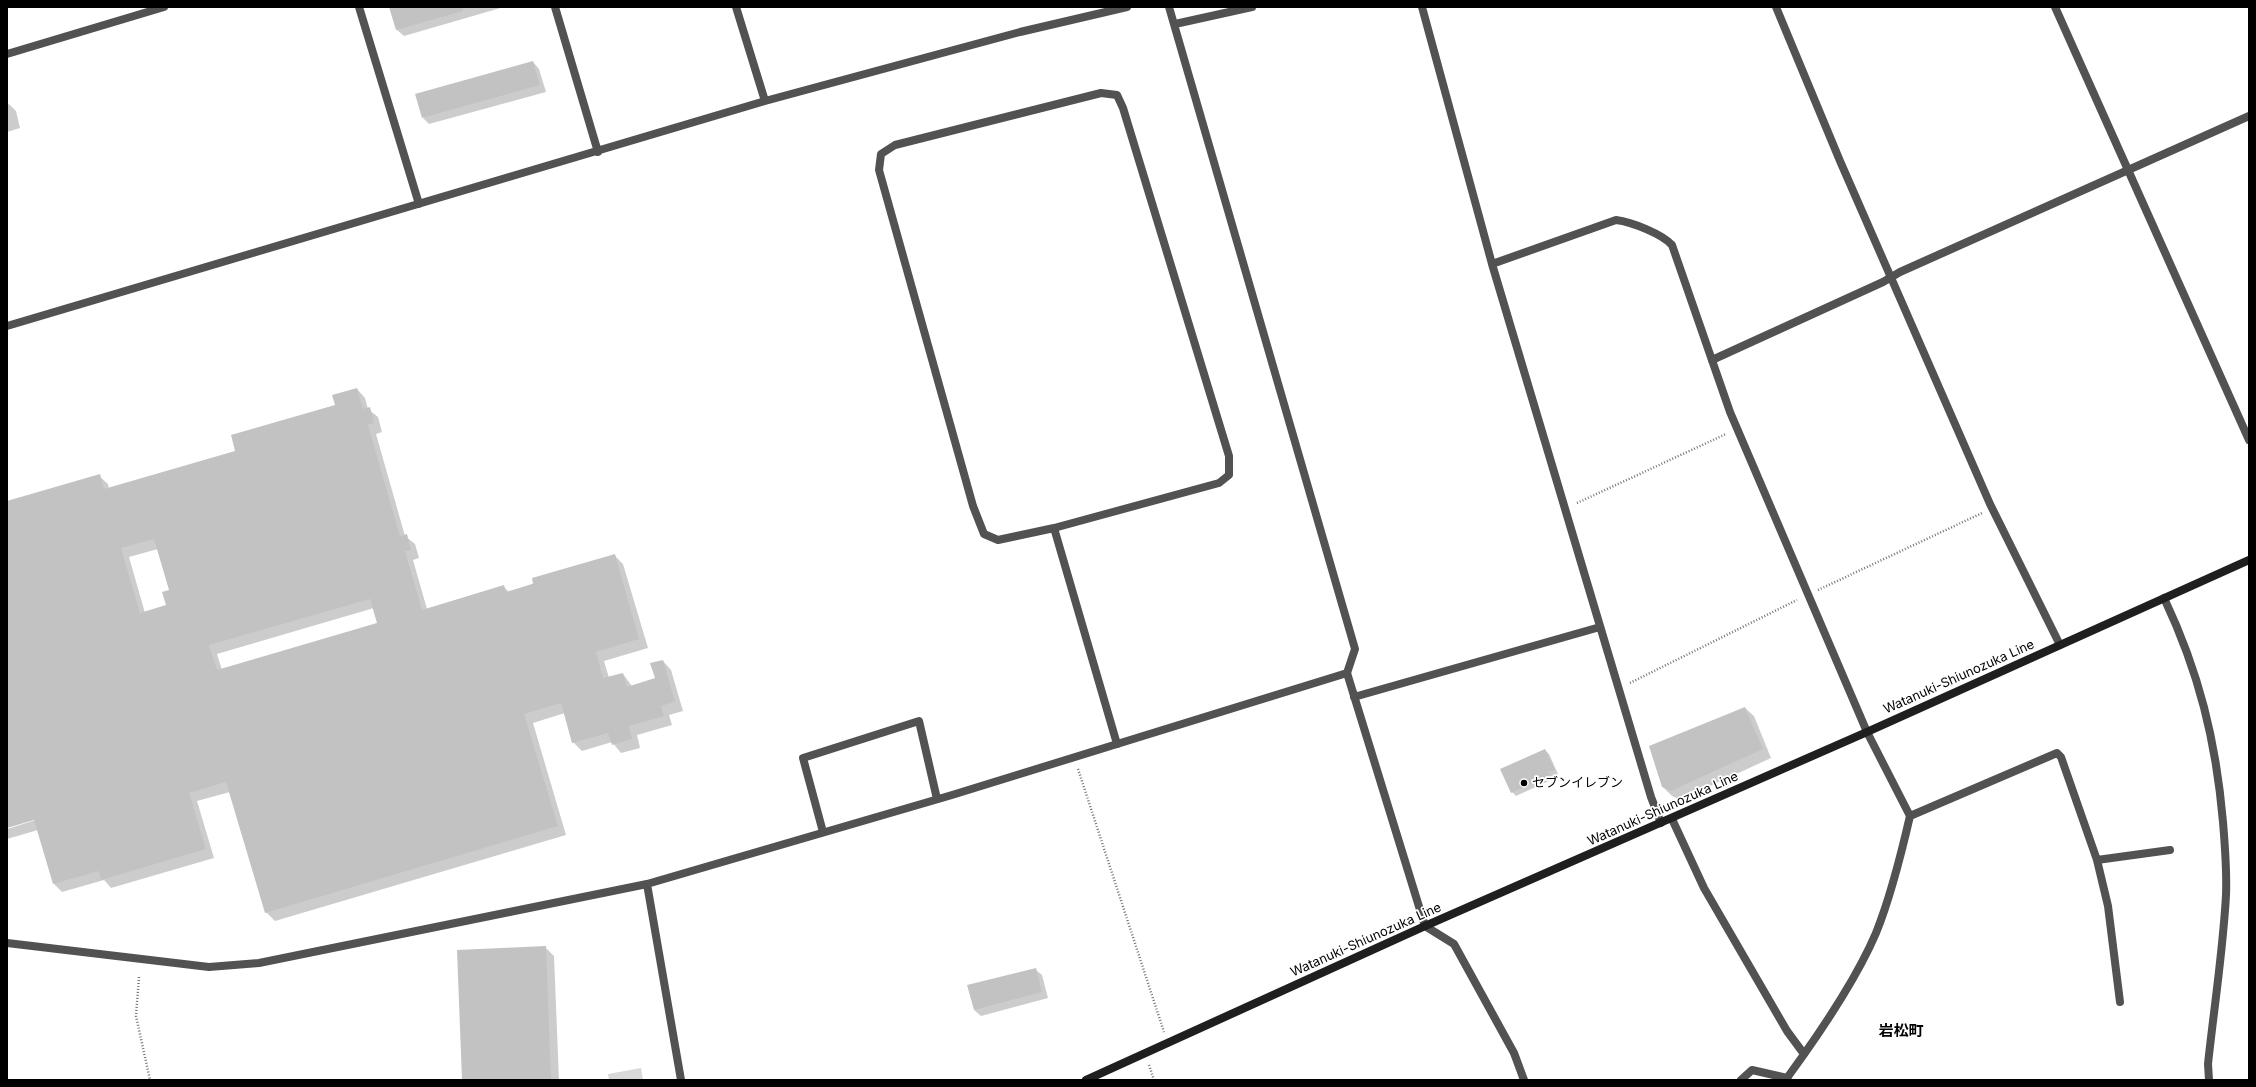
<!DOCTYPE html>
<html>
<head>
<meta charset="utf-8">
<style>
  body { margin:0 }
  #map { position:relative; width:2256px; height:1087px; overflow:hidden; background:#fff; font-family:Inter,sans-serif }
  canvas { display:block }
  .frame { position:absolute; inset:0; border:8px solid #000; pointer-events:none }
</style>
</head>
<body>
<div id="map">
<canvas width="2256" height="1087"></canvas>
<div class="frame"></div>
</div>
<script>
const g = document.querySelector('canvas').getContext('2d');
g.lineJoin = 'round';
function fill(path, color) { g.fillStyle = color; g.fill(path, 'evenodd'); }
function trace(path, color, width, dash) { g.strokeStyle = color; g.lineWidth = width; g.lineCap = dash ? 'butt' : 'round'; g.setLineDash(dash || []); g.stroke(path); }
function label(font, color, halo, rows, align = 'center') {
  g.font = font + ' Inter,"Noto Sans JP",sans-serif'; g.lineWidth = 3.5; g.setLineDash([]); g.textBaseline = 'middle'; g.strokeStyle = halo; g.fillStyle = color; for (const [text, x, y, turn = 0] of rows) {
    g.save(); g.translate(x, y); g.rotate((+turn || 0) * Math.PI / 180); g.textAlign = isNaN(turn) ? turn : align; if (halo) g.strokeText(text, 0, 0); g.fillText(text, 0, 0); g.restore();
  }
}
fill(new Path2D(`
  M641,1068L643,1080H609L608,1074Z`), '#d9d9d9');
fill(new Path2D(`
  M390,7H504L404,36L397,30Z
  M533,62L539,69L546,92L429,124L423,118Z
  M9,104L16,111L20,128L7,132V105Z
  M357,389L365,398L368,409L378,417L382,432L376,434L405,536L415,544L419,558L413,560L427,609L503,586L509,592L614,555L623,564L648,648L604,661L609,678L623,674L632,686L656,679L663,661L671,670L683,711L669,715L672,725L637,735L640,748L621,753L612,742L582,751L573,742L565,713L533,723L566,835L275,921L266,912L230,792L197,801L214,858L111,888L104,880L62,892L54,884L38,830L7,839V829L39,819V818L7,827V502L99,476L108,484L109,489L236,452L336,406ZM158,549L170,591L167,606L145,613L129,557ZM374,608L378,624L222,670L217,654Z
  M1745,708L1754,716L1771,758L1680,800L1672,796L1663,787Z
  M1545,750L1549,754L1558,774L1552,777L1553,779L1516,796L1512,792Z
  M545,947L554,956L559,1080H463Z
  M1035,969L1042,975L1048,998L981,1016L974,1010Z`), '#0003');
fill(new Path2D(`
  M389,7H462L463,11L396,30Z
  M533,61L540,85L422,118L415,94Z
  M357,388L363,409L370,407L374,423L368,425L400,536L407,534L411,550L405,551L422,610L504,585L506,592L533,584L532,578L615,554L639,639L596,652L603,678L623,673L627,687L655,678L650,663L663,660L675,702L661,706L664,716L629,726L632,739L612,745L608,733L572,743L561,703L524,714L558,826L265,913L226,782L189,793L206,849L101,880L99,871L53,884L34,820L7,828V501L100,474L104,489L235,451L231,435L335,405L332,395ZM154,539L169,590L162,592L166,605L140,613L121,548ZM370,599L377,623L217,670L209,645Z
  M1745,707L1763,749L1671,791L1662,787L1649,746Z
  M1545,749L1555,770L1548,772L1550,775L1511,793L1500,769Z
  M546,946L551,1080H462L457,950Z
  M1036,968L1042,992L974,1010L967,985Z`), '#c2c2c2');
trace(new Path2D(`
  M1577,503L1726,434
  M1818,590L1982,513
  M1630,683L1797,600
  M1078,769L1164,1032
  M139,977L136,1016L150,1080
  M1149,1065L1154,1080`), '#747474', 2.5, [1, 2]);
trace(new Path2D(`
  M1101,93L1117,95L1123,108L1229,456V475L1219,483L1054,528L998,540L984,534L973,506L879,170L881,154L895,145Z
  M1712,360L1883,282L1900,272L2249,116
  M1054,528L1117,744
  M1672,819L1704,888L1787,1031L1804,1054
  M823,832L803,758L919,721L937,799
  M2097,860L2170,850
  M1787,1078C1817,1037 1856,980 1876,933C1891,896 1901,855 1910,816L2057,753L2061,757L2097,860L2108,906L2120,1002
  M1741,1080L1752,1070L1787,1078L1788,1080`), '#525252', 8);
trace(new Path2D(`
  M359,7L419,204
  M555,7L598,152
  M736,7L765,101
  M1169,7L1355,649L1347,673
  M1422,7L1492,264L1651,797L1661,823
  M1776,7L1840,161L1990,504L2060,645
  M2055,7L2249,440
  M1175,24L1252,7
  M7,54L164,7
  M1492,264L1616,220C1632,222 1662,234 1672,245L1730,412L1867,732L1910,816
  M7,326L765,101L1020,32L1127,7
  M2164,598C2199,672 2216,741 2223,822C2225,846 2227,871 2226,895C2223,951 2214,1008 2208,1064L2209,1080
  M1354,697L1600,627
  M1425,926L1454,944L1514,1053L1524,1080`), '#525252', 8);
trace(new Path2D(`
  M647,884L681,1080
  M7,943L209,967L259,963L647,884L952,795L1347,673L1425,926`), '#525252', 8);
trace(new Path2D(`
  M1086,1080L1425,926L1867,732L2249,560`), '#1f1f1f', 8);
for (const [x, y, r, color] of [
  [1524,783,4,"#000"]
]) { const dot = new Path2D(); dot.arc(x, y, r, 0, 2 * Math.PI); g.fillStyle = color; g.fill(dot); trace(dot, '#fff', 1.5); }
label('13px', '#000', '#fff', [
  ["Watanuki-Shiunozuka Line",1959,677,-24],
  ["Watanuki-Shiunozuka Line",1663,809,-24],
  ["Watanuki-Shiunozuka Line",1366,940,-24]
]);
label('13px', '#000', '#fff', [
  ["セブンイレブン",1532,783]
], 'left');
label('bold 15px', '#000', '#fff', [
  ["岩松町",1901,1031]
]);
</script>
</body>
</html>
